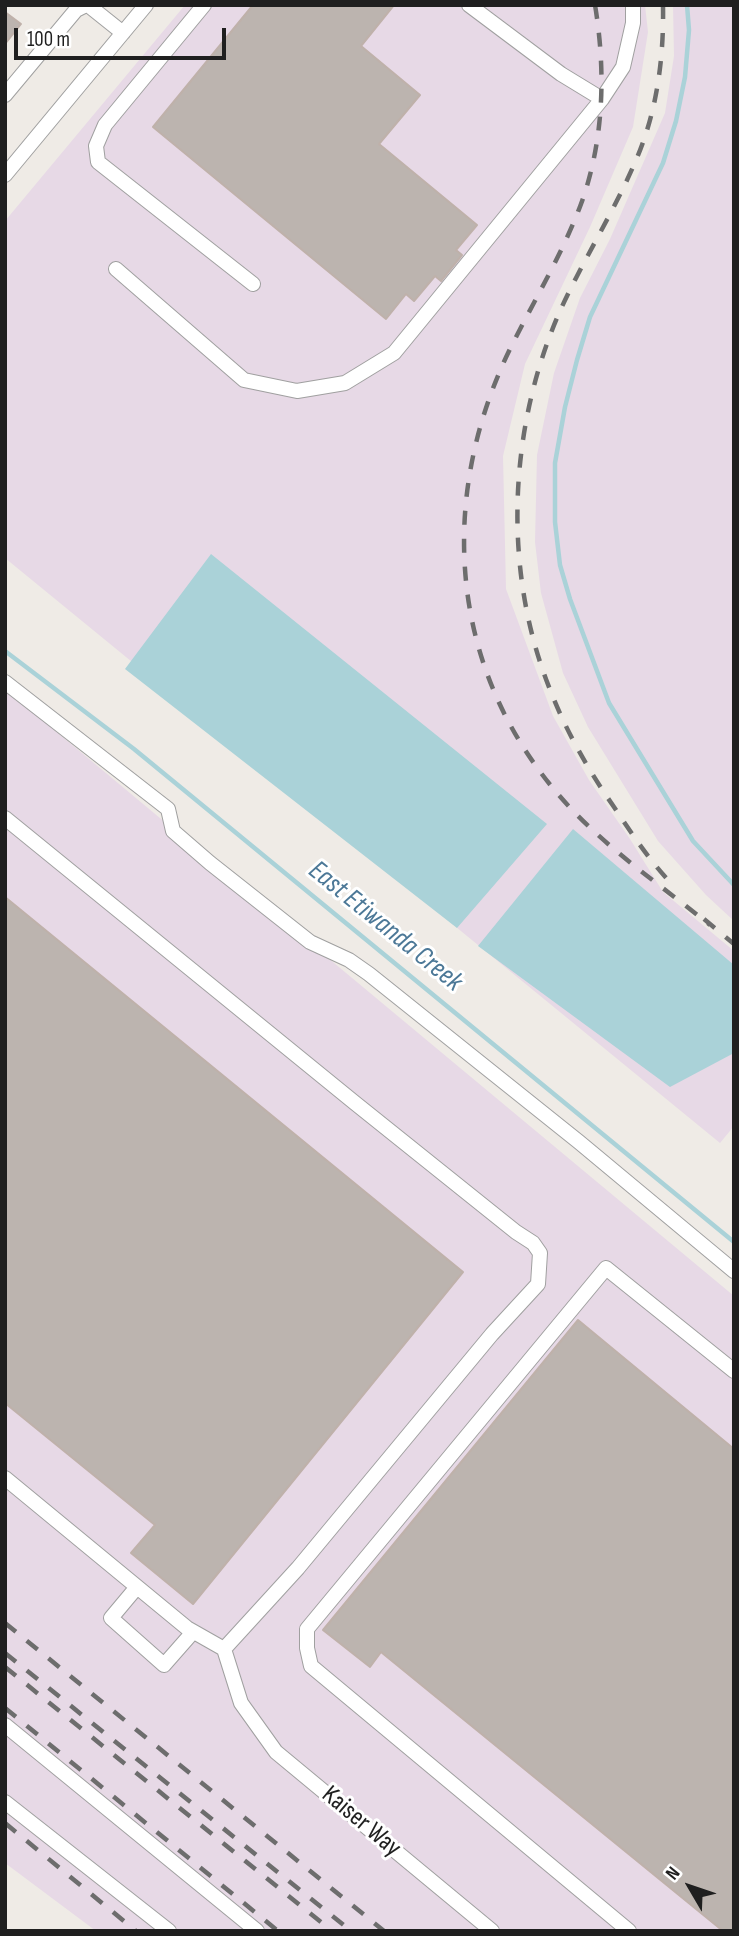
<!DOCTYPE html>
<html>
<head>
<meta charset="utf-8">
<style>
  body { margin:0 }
  #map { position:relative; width:739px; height:1936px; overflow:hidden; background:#efebe6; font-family:"Sofia Sans Condensed",sans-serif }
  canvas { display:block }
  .frame { position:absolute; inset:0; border:7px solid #1f1f1f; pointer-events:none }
  .north { position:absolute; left:655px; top:1852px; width:70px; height:70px; -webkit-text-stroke:5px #fff; paint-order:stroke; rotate:309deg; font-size:19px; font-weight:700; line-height:28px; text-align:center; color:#1f1f1f }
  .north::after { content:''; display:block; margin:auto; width:24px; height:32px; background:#1f1f1f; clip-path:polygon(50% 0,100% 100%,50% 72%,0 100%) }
  .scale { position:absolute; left:14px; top:28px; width:212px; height:32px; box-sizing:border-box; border:4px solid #1f1f1f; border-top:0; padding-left:9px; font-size:21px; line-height:24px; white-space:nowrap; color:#1f1f1f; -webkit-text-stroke:5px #fff; paint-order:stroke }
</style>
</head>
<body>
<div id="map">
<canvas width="739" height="1936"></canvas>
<div class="frame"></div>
<div class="north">N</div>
<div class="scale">100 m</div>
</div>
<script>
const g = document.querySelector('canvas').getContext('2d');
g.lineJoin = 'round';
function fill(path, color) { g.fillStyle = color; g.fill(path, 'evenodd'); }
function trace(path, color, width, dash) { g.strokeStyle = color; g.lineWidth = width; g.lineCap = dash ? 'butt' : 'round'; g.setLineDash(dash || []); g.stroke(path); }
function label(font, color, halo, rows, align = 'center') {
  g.font = font + ' "Sofia Sans Condensed",sans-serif'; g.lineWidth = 6; g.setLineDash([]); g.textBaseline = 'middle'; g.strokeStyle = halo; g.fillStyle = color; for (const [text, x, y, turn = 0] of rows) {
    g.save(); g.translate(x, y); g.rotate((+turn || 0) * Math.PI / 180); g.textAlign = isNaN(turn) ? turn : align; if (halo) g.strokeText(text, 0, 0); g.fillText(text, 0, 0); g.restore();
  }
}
fill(new Path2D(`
  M185,5H645L648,32L633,127L590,227L525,364L503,456L506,589L553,716L589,780L630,839L663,892L734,951V1126L720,1143L5,558V221Z
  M673,5H734V921L706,895L658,841L588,727L563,673L541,593L535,542L537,455L554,373L580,298L610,239L665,113L674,56Z
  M5,689L734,1296V1931H96L5,1863Z`), '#e7d9e6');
fill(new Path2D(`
  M211,554L547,824L457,928L125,669Z
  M573,829L734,965V1053L670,1087L478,946Z`), '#aad2d8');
trace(new Path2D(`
  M687,5L689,30L685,77L676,121L663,163L590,317L577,360L565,407L555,463V522L560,565L570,599L609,703L693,841L734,885
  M5,651L134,749L734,1242`), '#aad2d8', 4.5);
const building = new Path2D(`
  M253,5H394L361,46L420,95L379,144L477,225L456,250L462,255L441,281L435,276L414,301L406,294L386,319L153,127Z
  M5,12L21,24L5,44Z
  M5,897L463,1272L193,1604L131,1553L155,1525L5,1403Z
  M578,1320L734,1449V1931H723L381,1652L370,1667L323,1630Z`);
fill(building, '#bcb4af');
trace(building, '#bfb1aa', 2);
const minor = new Path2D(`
  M88,5L123,33
  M204,5L105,125L96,146L98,162L253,284
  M469,5L561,74L602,99
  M5,95L76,10L86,5
  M5,175L146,5
  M116,269L244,380L297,391L345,383L394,353L602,99L623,67L633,23V5
  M5,682L168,809L173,831L210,863L310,942L349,960L369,974L579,1142L734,1271
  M5,818L355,1103L516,1232L533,1243L540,1253L538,1284L492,1334L298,1568L224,1649L241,1703L276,1752L492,1931
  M5,1478L187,1628L224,1649
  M137,1587L111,1618L164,1665L193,1632
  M5,1725L257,1931
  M5,1802L169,1931
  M629,1931L311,1666L307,1648V1629L606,1268L734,1371`);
trace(minor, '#a0a0a0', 16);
trace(minor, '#fff', 14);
trace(new Path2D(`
  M595,5C606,71 604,141 581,204C562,255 533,302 509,351C438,499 449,666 557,793C600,844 658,883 710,925
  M663,5C664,57 657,112 636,160C614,212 583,260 560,311C508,429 502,572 551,692C567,733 589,771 614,807C632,834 649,860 671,883
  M704,919L734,944
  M5,1623L384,1931
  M5,1653L351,1931
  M5,1667L332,1931
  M5,1708L278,1931
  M5,1823L136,1931`), '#6d6d6d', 4.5, [14, 14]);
label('26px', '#1f1f1f', '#fff', [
  ["Kaiser Way",361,1822,40]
]);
label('italic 28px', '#4c7897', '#fff', [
  ["East Etiwanda Creek",385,927,39]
]);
</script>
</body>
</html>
